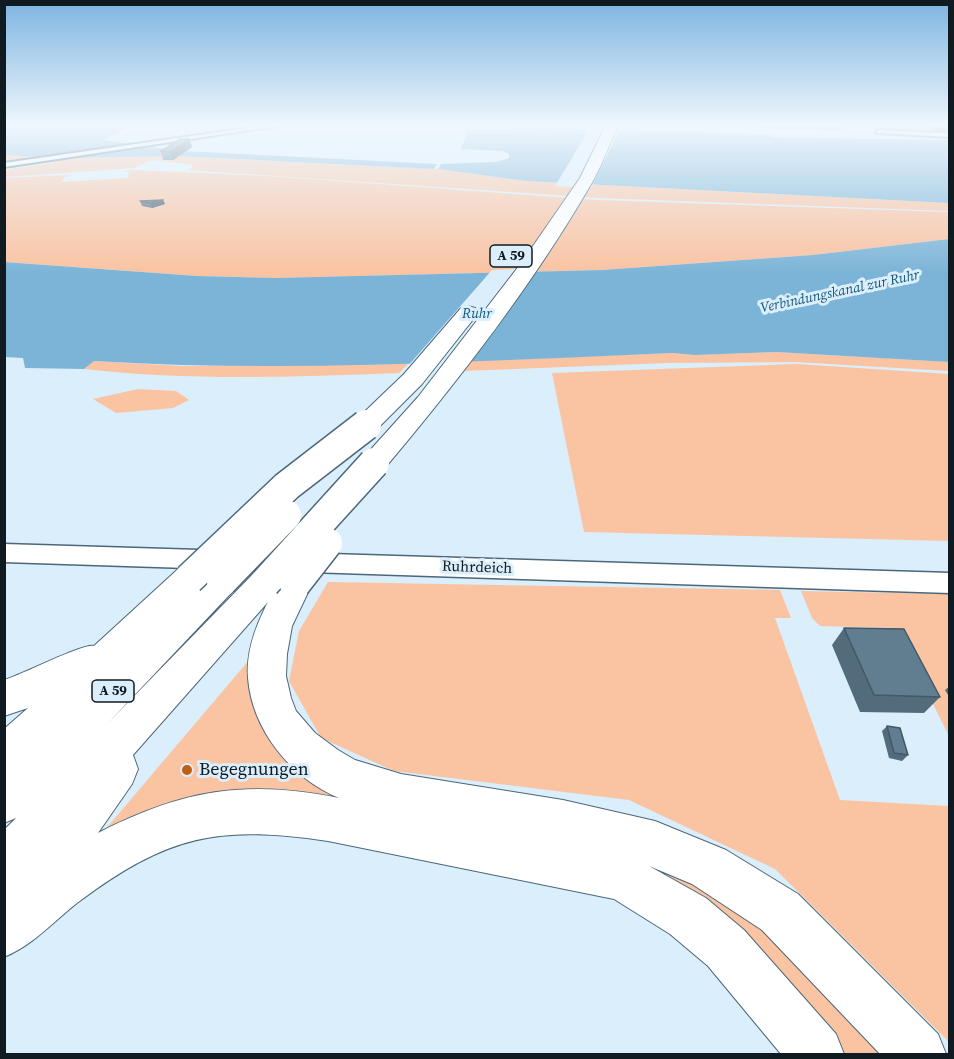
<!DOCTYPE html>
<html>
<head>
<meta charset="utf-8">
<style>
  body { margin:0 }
  #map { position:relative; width:954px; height:1059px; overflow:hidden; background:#dbeefb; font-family:"Source Serif 4",serif }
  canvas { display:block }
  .frame { position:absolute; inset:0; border:6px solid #0f1a21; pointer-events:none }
</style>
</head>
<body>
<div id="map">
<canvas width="954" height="1059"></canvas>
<div class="frame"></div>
</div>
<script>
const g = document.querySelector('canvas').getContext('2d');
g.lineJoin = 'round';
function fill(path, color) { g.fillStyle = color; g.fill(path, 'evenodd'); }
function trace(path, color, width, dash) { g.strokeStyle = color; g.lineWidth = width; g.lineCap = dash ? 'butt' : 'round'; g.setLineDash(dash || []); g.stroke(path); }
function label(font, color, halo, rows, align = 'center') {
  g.font = font + ' "Source Serif 4",serif'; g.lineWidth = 6; g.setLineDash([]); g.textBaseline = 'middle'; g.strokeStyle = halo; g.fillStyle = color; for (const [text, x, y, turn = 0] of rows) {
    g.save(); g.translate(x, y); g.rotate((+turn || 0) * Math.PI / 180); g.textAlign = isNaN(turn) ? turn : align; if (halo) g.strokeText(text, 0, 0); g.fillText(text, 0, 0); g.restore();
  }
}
fill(new Path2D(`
  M5,155L56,158L156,155L438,169L526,181L949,203L950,211L598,198L188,170L194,165L152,160L135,168L5,177V170L63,161L5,168L46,160L5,163Z
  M133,170L268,176L598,200L949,212V239L813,255L602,270L275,278L197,276L5,262V178L69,175L73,176L65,177L62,182L128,178L129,172L123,171Z
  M776,352L950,362L949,371L796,362L666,363L463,371L472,361L672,353L695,355Z
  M93,361L182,366L408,364L399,373C293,377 189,381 84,369Z
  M797,364L949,374V541L584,532L552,373Z
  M138,389L176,391L189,400L173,408L116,413L93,399Z
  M328,582L780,590L791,618H775L840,800L949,806V1042L775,869L629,800L394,771L321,738L289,681L299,631Z
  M801,591L949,594V736L895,628L820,626L812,618Z
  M255,653L340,791L335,803L104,831Z
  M608,857L668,865L739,903L846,995L902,1054H841L772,968Z`), '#fac3a2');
fill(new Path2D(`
  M4,125H133L103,140L179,151L172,156L56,158L5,155Z
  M544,128L769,134L772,137L949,140V203L526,181L438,169L441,164L496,162L509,158V154L503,151L461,149L468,130Z
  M184,151L437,164L434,169L176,156Z
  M949,239V362L776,352L695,355L672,353C479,361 287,373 94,361L84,369L25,368L23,358L5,357L4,262L197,276L275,278L602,270L813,255Z`), '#7cb4d7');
fill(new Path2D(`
  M591,126L621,127L591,188L555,186Z
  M538,268L468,364L407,367L492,270Z`), '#dbeefb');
const minor = new Path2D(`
  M268,125H284L4,167V163Z
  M878,130L950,133V137L876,133Z`);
const secondary = new Path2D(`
  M4,544L950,573V593L4,562Z`);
const motorway = new Path2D(`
  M606,125H618C610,143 603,162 594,179C536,281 459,380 384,469L374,472L364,469L360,463L364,457L418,397L522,262L580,178Z
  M468,306L475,308L479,312L422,384L375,431L366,433L357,431L353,425L357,419L404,374L461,308Z
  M189,566L201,570L205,577C214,568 222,568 234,572L239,581L234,590L106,725L253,574L265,570L277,574L280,580L283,575L295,571L307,575L312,584L292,626L287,654L286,676L291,698L296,711L315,733L338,750L355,760L401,774L563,800L655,821L726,850L798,894L938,1034L946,1054H880L762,930L692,884L649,866L706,898L744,930L836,1034L844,1054H781L708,966L670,934L614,899L328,841C217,825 168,835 77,903C53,922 33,945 4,957V830L16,818L4,823V729L28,708L4,716V680C22,675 83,643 94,646L177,570ZM268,602C256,625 246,651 248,678C252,730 291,778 339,798C245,779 182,790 98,833L132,784L138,769L133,755Z`);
trace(minor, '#4b6779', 4);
trace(secondary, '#4b6779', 3);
trace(motorway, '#4b6779', 2);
fill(minor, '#fff');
fill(secondary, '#fff');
fill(motorway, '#fff');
const motorwayBridge = new Path2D(`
  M189,579L287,486L366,425
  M222,581L286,515
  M265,583L374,463
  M295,584L327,543`);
trace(motorwayBridge, '#4b6779', 33, []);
trace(motorwayBridge, '#fff', 30);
fill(new Path2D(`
  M657,125H842L841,130Z
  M927,125H950V133L938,132Z
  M192,147L173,160H163L161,151Z
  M163,200L165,204L152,208L142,206L140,201Z
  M844,628L940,697L924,713L860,712L832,645Z
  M950,686V698L945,690Z
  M887,726L908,755L902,761L889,758L882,731Z`), '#536c7c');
fill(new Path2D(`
  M190,139L192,147L173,160L170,152Z
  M163,200L165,204L152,208L150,203Z`), '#445865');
const building = new Path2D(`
  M181,139H190L170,152L161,151Z
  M163,200L150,203L140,201Z
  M844,628L904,629L940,697L874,695Z
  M887,726L900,728L908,755L894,753Z`);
fill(building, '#617d90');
trace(building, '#445865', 1.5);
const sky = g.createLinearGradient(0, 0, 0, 273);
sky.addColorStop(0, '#7db4e1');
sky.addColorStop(0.46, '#eff7fd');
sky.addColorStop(1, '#eff7fd00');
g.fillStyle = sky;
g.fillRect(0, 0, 954, 273);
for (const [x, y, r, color] of [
  [187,770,6,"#bd5f15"]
]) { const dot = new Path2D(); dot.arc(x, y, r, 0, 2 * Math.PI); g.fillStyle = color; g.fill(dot); trace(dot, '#dbeefb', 2); }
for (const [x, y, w] of [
  [511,256,42],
  [113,691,42]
]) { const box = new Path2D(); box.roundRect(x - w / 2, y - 11, w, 22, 4.5); g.fillStyle = '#dbeefb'; g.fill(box); trace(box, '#0f1a21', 1.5); }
label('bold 14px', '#0f1a21', null, [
  ["A 59",511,256],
  ["A 59",113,691]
]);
label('italic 14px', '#13577a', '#dbeefb', [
  ["Verbindungskanal zur Ruhr",840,292,-12],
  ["Ruhr",477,314]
]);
label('15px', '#0f1a21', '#dbeefb', [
  ["Ruhrdeich",477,568,2]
]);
label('18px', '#0f1a21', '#dbeefb', [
  ["Begegnungen",199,770]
], 'left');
</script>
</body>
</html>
